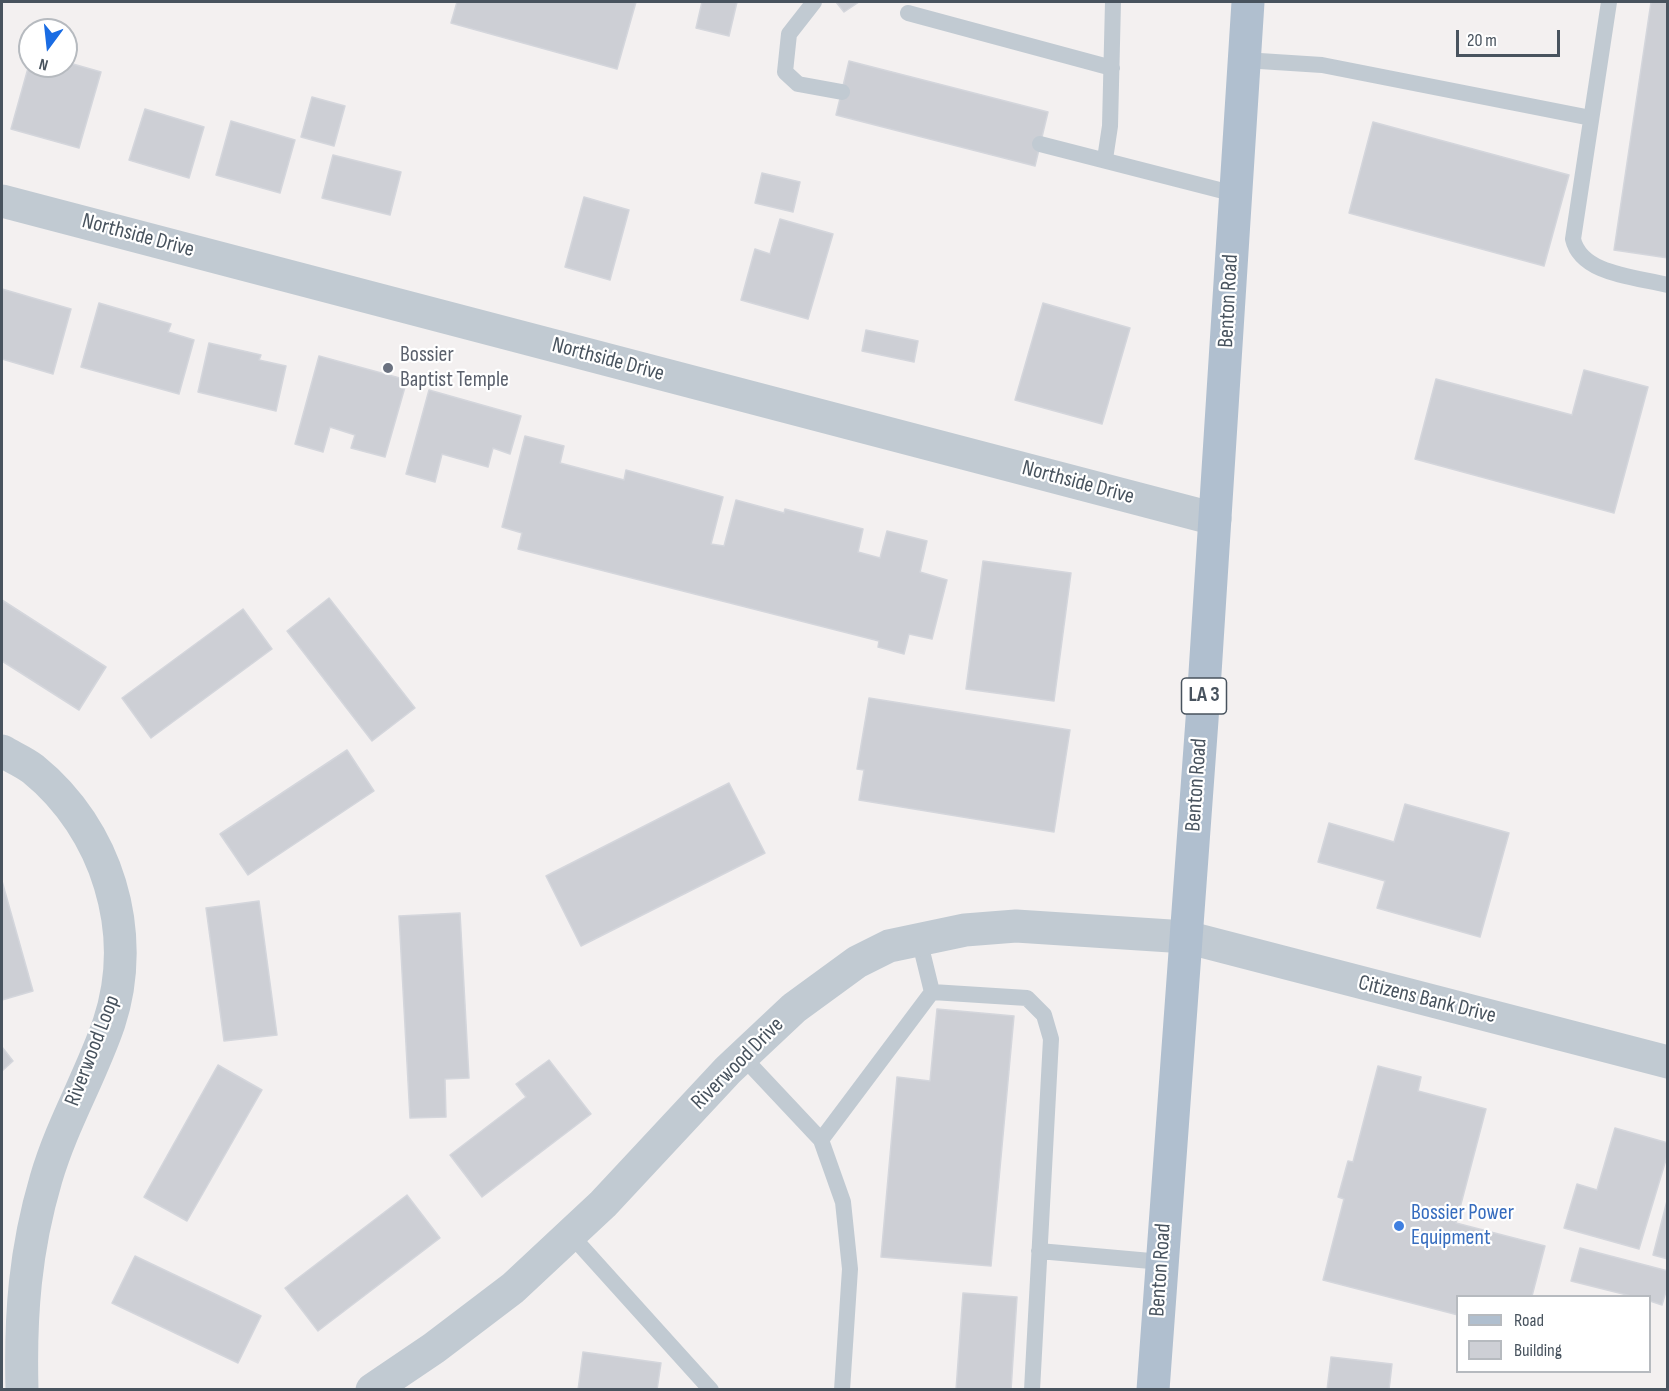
<!DOCTYPE html>
<html>
<head>
<meta charset="utf-8">
<style>
  body { margin:0 }
  #map { position:relative; width:1669px; height:1391px; overflow:hidden; background:#f3f0f0; font-family:"Sofia Sans Condensed",sans-serif }
  canvas { display:block }
  .frame { position:absolute; inset:0; border:3px solid #48535e; pointer-events:none }
  .legend { position:absolute; left:1456px; top:1295px; width:195px; height:78px; box-sizing:border-box; background:#fff; border:2px solid #b6babf; margin:0; padding:8px 10px; list-style:none; font-size:18px; color:#48535e }
  .legend li { display:flex; align-items:center; gap:12px; height:30px }
  .legend b { width:30px; border:2px solid #b6babf }
  .north { position:absolute; left:18px; top:18px; width:60px; height:60px; box-sizing:border-box; background:#fff; border:2px solid #b6babf; border-radius:50%; rotate:195deg; font-size:16px; font-weight:700; line-height:24px; text-align:center; color:#48535e }
  .north::after { content:''; display:block; margin:auto; width:21px; height:27px; background:#1a6ce3; clip-path:polygon(50% 0,100% 100%,50% 72%,0 100%) }
  .scale { position:absolute; left:1456px; top:30px; width:104px; height:27px; box-sizing:border-box; border:3px solid #48535e; border-top:0; padding-left:8px; font-size:18px; line-height:21px; white-space:nowrap; color:#48535e; -webkit-text-stroke:4px #fff; paint-order:stroke }
</style>
</head>
<body>
<div id="map">
<canvas width="1669" height="1391"></canvas>
<div class="frame"></div>
<ul class="legend">
<li><b style="height:8px;background:#b0bfcf"></b>Road</li>
<li><b style="height:16px;background:#cdcfd5"></b>Building</li>
</ul>
<div class="north">N</div>
<div class="scale">20 m</div>
</div>
<script>
const g = document.querySelector('canvas').getContext('2d');
g.lineJoin = 'round';
function fill(path, color) { g.fillStyle = color; g.fill(path, 'evenodd'); }
function trace(path, color, width, dash) { g.strokeStyle = color; g.lineWidth = width; g.lineCap = dash ? 'butt' : 'round'; g.setLineDash(dash || []); g.stroke(path); }
function label(font, color, halo, rows, align = 'center') {
  g.font = font + ' "Sofia Sans Condensed",sans-serif'; g.lineWidth = 4.5; g.setLineDash([]); g.textBaseline = 'middle'; g.strokeStyle = halo; g.fillStyle = color; for (const [text, x, y, turn = 0] of rows) {
    g.save(); g.translate(x, y); g.rotate((+turn || 0) * Math.PI / 180); g.textAlign = isNaN(turn) ? turn : align; if (halo) g.strokeText(text, 0, 0); g.fillText(text, 0, 0); g.restore();
  }
}
const building = new Path2D(`
  M457,2H636L617,69L451,23Z
  M702,2H737L729,36L696,28Z
  M836,2H859L844,12Z
  M1651,2H1668V258L1614,250Z
  M30,61V66H66V62L101,72L79,148L11,129Z
  M849,61L1048,112L1035,166L836,115Z
  M312,97L345,106L334,146L301,137Z
  M145,109L204,127L189,178L129,160Z
  M231,121L295,140L280,193L216,175Z
  M1373,122L1569,175L1544,266L1349,213Z
  M333,155L401,172L390,215L322,198Z
  M762,173L800,182L793,212L755,203Z
  M584,197L629,210L610,280L565,267Z
  M780,219L833,234L808,319L741,300L755,249L770,254Z
  M2,289L71,309L53,374L2,359Z
  M99,303L171,324L168,332L194,340L179,394L81,367Z
  M1043,303L1130,328L1102,424L1015,400Z
  M866,330L918,341L914,362L862,351Z
  M209,343L261,355L259,360L286,366L276,411L198,392Z
  M319,356L407,380L385,457L351,448L355,435L330,427L323,452L295,444Z
  M1584,370L1648,387L1614,513L1415,459L1436,379L1572,415Z
  M429,390L521,416L510,454L493,448L488,467L442,454L435,482L406,474Z
  M525,436L564,446L560,463L624,480L626,470L723,497L711,544L724,546L736,500L784,513L785,509L863,529L858,552L880,558L887,531L927,541L920,572L947,580L932,639L909,634L904,654L878,647L879,641L518,549L522,533L502,527Z
  M983,561L1071,573L1054,701L966,689Z
  M329,598L415,708L372,741L287,631Z
  M2,600L106,667L79,710L2,661Z
  M243,609L272,649L151,738L122,698Z
  M869,698L1070,730L1054,832L859,800L864,770L857,769Z
  M347,750L374,791L248,875L220,834Z
  M729,783L765,853L581,946L546,876Z
  M1405,804L1509,833L1480,937L1377,908L1385,881L1318,862L1329,823L1394,842Z
  M2,881L33,991L2,1000Z
  M259,901L277,1035L224,1041L206,908Z
  M460,913L469,1078L445,1079L446,1117L410,1118L399,916Z
  M937,1009L1014,1016L991,1266L881,1257L897,1077L930,1081Z
  M2,1047L13,1061L2,1071Z
  M549,1060L591,1114L482,1197L450,1155L526,1097L516,1084Z
  M218,1065L262,1090L187,1221L144,1197Z
  M1378,1066L1421,1077L1418,1091L1486,1109L1456,1223L1545,1246L1532,1296H1458V1315L1323,1280L1344,1199L1338,1197L1348,1161L1353,1162Z
  M1615,1128L1668,1143V1153L1639,1249L1564,1228L1577,1184L1597,1190Z
  M407,1195L440,1238L318,1331L285,1288Z
  M1668,1197V1259L1653,1255Z
  M1580,1248L1668,1271V1285L1662,1305L1650,1301V1296H1631L1571,1281Z
  M135,1256L261,1316L238,1363L112,1303Z
  M963,1293L1017,1297L1011,1390H956Z
  M583,1352L661,1363L657,1390H578Z
  M1331,1357L1392,1364L1389,1390H1327Z`);
fill(building, '#cdcfd5');
trace(building, '#d4d6dc', 1.5);
trace(new Path2D(`
  M814,2L789,34L785,72L798,84L842,92
  M1609,2L1573,239C1581,275 1637,277 1668,285
  M908,13L1112,68
  M1244,60L1322,65L1591,118
  M1040,144L1235,194
  M1105,159L1110,126L1113,2
  M919,939L932,992
  M932,992L1027,998L1044,1015L1051,1039L1032,1390
  M743,1057L821,1140L932,992
  M821,1140L843,1202L850,1269L842,1390
  M571,1235L711,1390
  M1039,1251L1162,1262`), '#c1cad2', 16);
trace(new Path2D(`
  M2,201L1215,519
  M2,751C12,757 24,762 33,769C107,829 139,932 109,1023C91,1076 62,1124 46,1179C25,1250 20,1315 22,1390
  M372,1390L434,1348L513,1288L603,1204L728,1070L794,1008L857,962L889,946L965,930L1016,926L1186,937L1668,1062`), '#c1cad2', 33);
trace(new Path2D(`
  M1153,1390L1202,720L1248,2`), '#b0bfcf', 33);
for (const [x, y, r, color] of [
  [388,368,6,"#6b7280"],
  [1399,1226,6,"#3f7fe0"]
]) { const dot = new Path2D(); dot.arc(x, y, r, 0, 2 * Math.PI); g.fillStyle = color; g.fill(dot); trace(dot, '#fff', 2); }
for (const [x, y, w] of [
  [1204,696,45]
]) { const box = new Path2D(); box.roundRect(x - w / 2, y - 18, w, 36, 4.5); g.fillStyle = '#fff'; g.fill(box); trace(box, '#48535e', 1.5); }
label('bold 21px', '#48535e', null, [
  ["LA 3",1204,696]
]);
label('22px', '#48535e', '#fff', [
  ["Northside Drive",138,236,15],
  ["Benton Road",1229,301,-87],
  ["Northside Drive",608,360,15],
  ["Northside Drive",1078,483,15],
  ["Benton Road",1197,785,-86],
  ["Citizens Bank Drive",1427,1000,14],
  ["Riverwood Loop",93,1051,-69],
  ["Riverwood Drive",738,1064,-45],
  ["Benton Road",1161,1270,-86]
]);
label('22px', '#5b616d', '#fff', [
  ["Bossier",400,355],
  ["Baptist Temple",400,380]
], 'left');
label('22px', '#366cbe', '#fff', [
  ["Bossier Power",1411,1213],
  ["Equipment",1411,1238]
], 'left');
</script>
</body>
</html>
